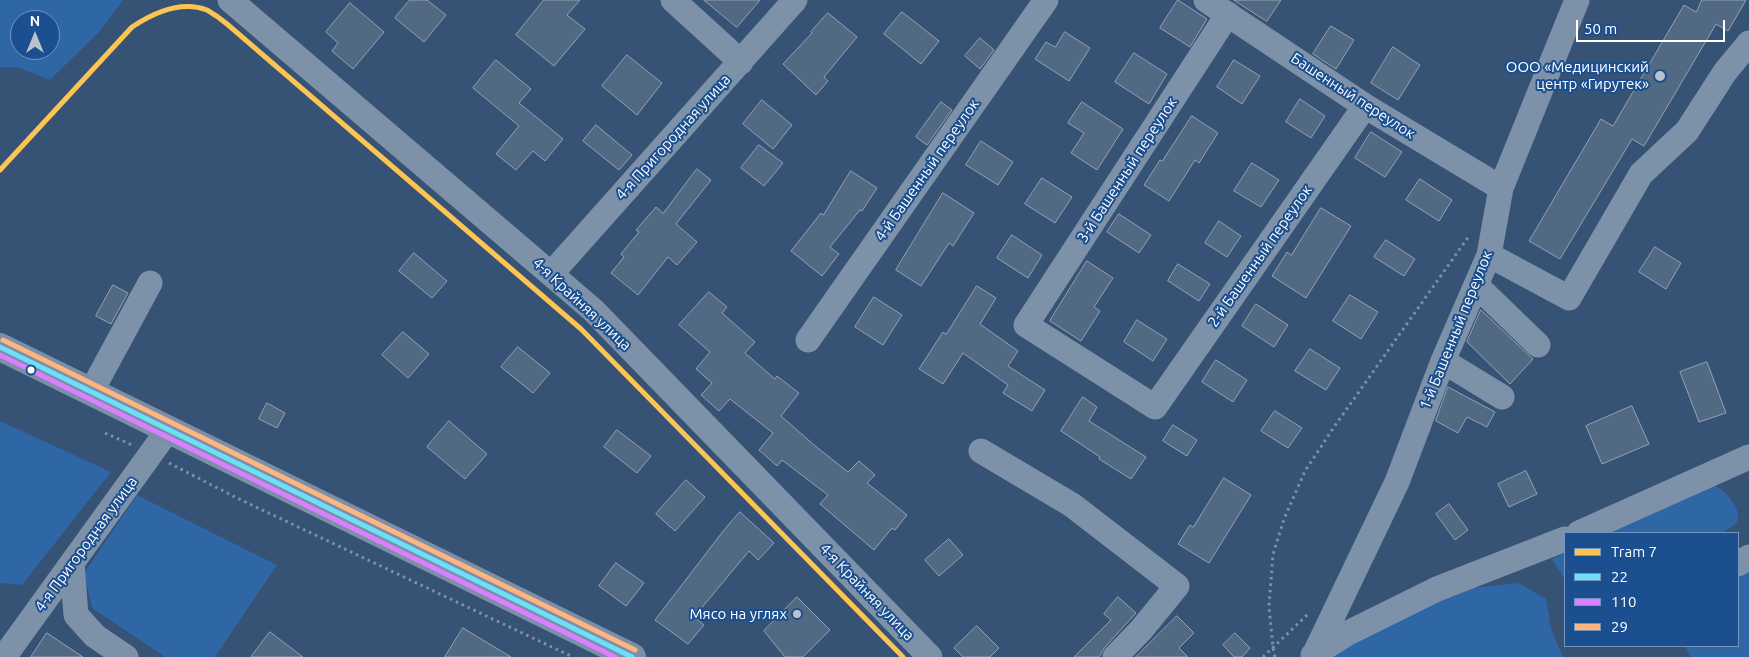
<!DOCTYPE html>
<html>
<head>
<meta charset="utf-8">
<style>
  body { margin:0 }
  #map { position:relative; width:1749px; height:657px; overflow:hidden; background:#365274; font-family:Ubuntu,sans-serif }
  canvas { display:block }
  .legend { position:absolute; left:1564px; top:532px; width:175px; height:115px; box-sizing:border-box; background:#1b4f8f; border:1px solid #7695bc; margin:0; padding:6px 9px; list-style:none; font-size:15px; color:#fff }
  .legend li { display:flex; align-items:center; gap:10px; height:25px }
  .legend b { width:25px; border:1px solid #7695bc }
  .north { position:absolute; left:10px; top:10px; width:50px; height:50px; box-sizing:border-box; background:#1b4f8f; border:1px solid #7695bc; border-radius:50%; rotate:0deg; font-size:14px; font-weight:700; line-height:20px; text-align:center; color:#fff }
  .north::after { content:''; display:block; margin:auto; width:18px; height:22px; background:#b9c2ce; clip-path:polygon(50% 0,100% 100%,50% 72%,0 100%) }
  .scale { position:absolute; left:1576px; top:20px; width:149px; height:22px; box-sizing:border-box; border:2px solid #fff; border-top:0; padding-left:6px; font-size:15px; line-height:18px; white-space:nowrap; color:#fff; -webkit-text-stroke:4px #1b4f8f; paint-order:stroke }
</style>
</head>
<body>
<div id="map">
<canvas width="1749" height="657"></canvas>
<ul class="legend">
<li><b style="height:6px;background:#fcc553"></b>Tram 7</li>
<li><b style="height:6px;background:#6ddff8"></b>22</li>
<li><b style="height:6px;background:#d880ff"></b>110</li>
<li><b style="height:6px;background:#ffb580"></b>29</li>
</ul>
<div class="north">N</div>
<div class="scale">50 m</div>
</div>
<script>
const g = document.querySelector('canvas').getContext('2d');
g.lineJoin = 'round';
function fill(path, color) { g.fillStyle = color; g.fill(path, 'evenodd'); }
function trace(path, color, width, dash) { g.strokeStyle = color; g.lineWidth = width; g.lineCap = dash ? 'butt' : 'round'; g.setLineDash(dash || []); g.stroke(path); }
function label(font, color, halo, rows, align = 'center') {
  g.font = font + ' Ubuntu,sans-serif'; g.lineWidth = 4; g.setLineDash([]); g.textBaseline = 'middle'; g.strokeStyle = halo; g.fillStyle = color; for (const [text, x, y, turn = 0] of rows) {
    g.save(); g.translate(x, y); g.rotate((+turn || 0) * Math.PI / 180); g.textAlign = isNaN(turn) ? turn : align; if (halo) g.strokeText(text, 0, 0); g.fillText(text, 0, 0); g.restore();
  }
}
fill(new Path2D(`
  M0,0H123L99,32L50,80L17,67H0ZM20,20H50V50H20Z
  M0,421L111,472L22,585L0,583Z
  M1712,485C1722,487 1738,504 1738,516C1739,519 1737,521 1736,524L1722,533H1608Z
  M137,495L277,565L215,657H165L92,608L84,573Z
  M1565,553V580L1552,559Z
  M1749,568V657H1691L1685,646H1738V575Z
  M1519,583L1546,599L1552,632L1563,657H1333L1343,645L1461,589Z`), '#2f66a5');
const building = new Path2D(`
  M410,0H427L446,15L424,42L395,18Z
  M544,0H580L567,15L585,29L554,66L516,35Z
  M704,0H760L737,27Z
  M1178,0L1207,19L1190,47L1160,28Z
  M1234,0H1281L1267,21Z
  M1702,0H1746L1728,31L1716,24L1644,146L1632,139L1560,259L1529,241L1601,119L1613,126L1684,5L1696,12Z
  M350,3L384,32L353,69L332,51L338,43L326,32Z
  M902,12L939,41L921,64L884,34Z
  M828,13L857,37L824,77L828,81L816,95L783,64L812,33L811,32Z
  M1331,26L1354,40L1336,69L1313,54Z
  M1065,32L1090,48L1069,81L1035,59L1046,42L1055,47Z
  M980,38L994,50L980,69L965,56Z
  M1393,47L1420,65L1398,100L1371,83Z
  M1134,53L1167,74L1149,104L1115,82Z
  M627,55L662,83L637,115L602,86Z
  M496,60L531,89L519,103L563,139L545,161L533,151L516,170L496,154L519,126L473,88Z
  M1234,60L1260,76L1242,104L1217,87Z
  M1300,99L1325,116L1311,138L1286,122Z
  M762,100L792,125L773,149L743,124Z
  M941,102L952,110L927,145L916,137Z
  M1082,102L1123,129L1097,170L1071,153L1084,133L1068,123Z
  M1192,116L1218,133L1199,163L1195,160L1169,201L1144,185L1160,160L1162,161Z
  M596,125L632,155L619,170L583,141Z
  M1371,132L1402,152L1385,177L1355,158Z
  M981,141L1013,162L998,185L966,165Z
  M759,145L783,163L764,186L741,168Z
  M1252,163L1279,180L1261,207L1234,191Z
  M697,169L711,180L676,224L697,242L677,265L668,257L638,295L611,273L624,257L621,254L639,232L636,230L656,207L663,213Z
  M851,171L877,188L862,211L860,210L830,247L839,254L822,276L791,251L821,213L823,215Z
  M1042,178L1072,197L1055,223L1025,204Z
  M1420,179L1452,200L1439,221L1406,200Z
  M943,193L974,213L953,246L949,243L921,286L896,270Z
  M1321,208L1351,226L1306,298L1272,276L1287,252L1291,255Z
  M1119,214L1151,235L1139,253L1107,232Z
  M1219,221L1241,236L1227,257L1205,243Z
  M1012,235L1042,255L1028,278L997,258Z
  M1386,240L1415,259L1404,276L1374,257Z
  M1655,247L1681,263L1666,289L1639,272Z
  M414,253L447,281L432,298L399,271Z
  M1087,261L1113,278L1094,307L1100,311L1081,341L1050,321Z
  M1178,264L1210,284L1199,301L1168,281Z
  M113,285L128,293L111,324L96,316Z
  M977,286L996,298L980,324L1018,351L1008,366L1045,390L1032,411L1003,393L1008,385L963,353L943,384L919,369L943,332L946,334Z
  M709,292L727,307L722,313L755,342L745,353L775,379L777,376L799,393L781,416L814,445L848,472L859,461L875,475L867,483L907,515L895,530L892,528L874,550L820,504L828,495L782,460L777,466L759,450L773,433L730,399L719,411L701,395L712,383L696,369L710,352L679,325Z
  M1350,295L1378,312L1361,339L1333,321Z
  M874,297L902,315L883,345L855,327Z
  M1256,304L1288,325L1274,347L1242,326Z
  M1481,310L1533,359L1510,384L1467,342Z
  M1137,320L1167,339L1153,361L1124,342Z
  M403,332L429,354L408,378L382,355Z
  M518,347L550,373L533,393L501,367Z
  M1310,349L1340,368L1326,390L1295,371Z
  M1216,360L1247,380L1233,402L1202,382Z
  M1707,362L1726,413L1699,422L1680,372Z
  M1448,387L1495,412L1487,427L1467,417L1458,433L1436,421Z
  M1083,397L1097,407L1089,421L1146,457L1131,479L1099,459L1100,457L1061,431Z
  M267,403L285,413L277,428L259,419Z
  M1632,406L1649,444L1602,464L1586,426Z
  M1275,411L1302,428L1288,448L1261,431Z
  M449,421L487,454L465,479L427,447Z
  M1173,425L1197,440L1187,456L1163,441Z
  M617,430L651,456L637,473L604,447Z
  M1526,471L1537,494L1509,507L1498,484Z
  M1224,478L1251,495L1209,563L1178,544L1190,525L1193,527Z
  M686,480L705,497L675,531L656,514Z
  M1449,504L1468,530L1455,540L1436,514Z
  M740,512L774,543L758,560L749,551L694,617L704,625L688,644L655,620L724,530Z
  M949,539L963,555L939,576L925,560Z
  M616,563L644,583L626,606L599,586Z
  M797,597L830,630L803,657H785L764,631Z
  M1118,597L1136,613L1105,647L1099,657H1074L1111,620L1104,614Z
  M1177,616L1194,633L1179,648L1188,657H1136Z
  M977,626L999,648L990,657H963L954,648Z
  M463,628L511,657H445Z
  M270,632L303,657H251Z
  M47,633L83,657H31Z
  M1235,633L1250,648L1242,657H1234L1223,645Z`);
fill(building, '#526984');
trace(building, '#92a2b6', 1);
trace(new Path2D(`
  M105,433L132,445
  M169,463L237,498L573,657
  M1263,657L1308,614
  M1275,657L1273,648L1269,606L1273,554L1284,519L1305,471L1334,427L1469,236`), '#7d92a8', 3, [2.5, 4]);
trace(new Path2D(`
  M230,0L593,310L930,657
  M673,0L741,62
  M1206,0L1365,106L1501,188
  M1228,14L1026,325L1155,407L1365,106
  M1489,255L1569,298L1641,174L1687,131L1725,72L1749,43
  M551,274L795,0
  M1476,285L1538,345
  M808,340L1046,0
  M1443,361L1502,397
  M91,392L150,283
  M981,451L1072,505L1177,586L1141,630L1115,657
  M1579,533L1749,457
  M72,564L76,615L95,636L126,657
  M1738,564L1749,557
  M1315,653L1397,482L1443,361L1489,255L1501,188L1577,0
  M1313,655L1348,633L1437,589L1565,539
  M4,657L168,430`), '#7d92a8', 25);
trace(new Path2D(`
  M0,347L632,657`), '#7d8ea7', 28);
trace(new Path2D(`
  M0,347L632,657`), '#6ddff8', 5);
trace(new Path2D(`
  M0,355L615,657`), '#d880ff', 5);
trace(new Path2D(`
  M3,340L635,650`), '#ffb580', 5);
trace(new Path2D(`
  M0,170L132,27C153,13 181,0 207,10C214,14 221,19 227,24L581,329L903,657`), '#fcc553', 5);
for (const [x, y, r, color] of [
  [1660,76,6,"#b9c2ce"],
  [31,370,4.5,"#fff"],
  [797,614,5,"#b9c2ce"]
]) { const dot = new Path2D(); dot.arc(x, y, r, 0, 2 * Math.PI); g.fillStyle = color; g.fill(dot); trace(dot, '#1b4f8f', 2); }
label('15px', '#fff', '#1b4f8f', [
  ["ООО «Медицинский",1649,67],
  ["центр «Гирутек»",1649,84],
  ["Мясо на углях",787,614]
], 'right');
label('15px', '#fff', '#1b4f8f', [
  ["Башенный переулок",1353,96,33],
  ["4-я Пригородная улица",673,137,-48],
  ["4-й Башенный переулок",927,170,-55],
  ["3-й Башенный переулок",1127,170,-57],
  ["2-й Башенный переулок",1260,256,-55],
  ["4-я Крайняя улица",582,304,43],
  ["1-й Башенный переулок",1456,330,-68],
  ["4-я Пригородная улица",86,544,-54],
  ["4-я Крайняя улица",867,592,46]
]);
</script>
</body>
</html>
